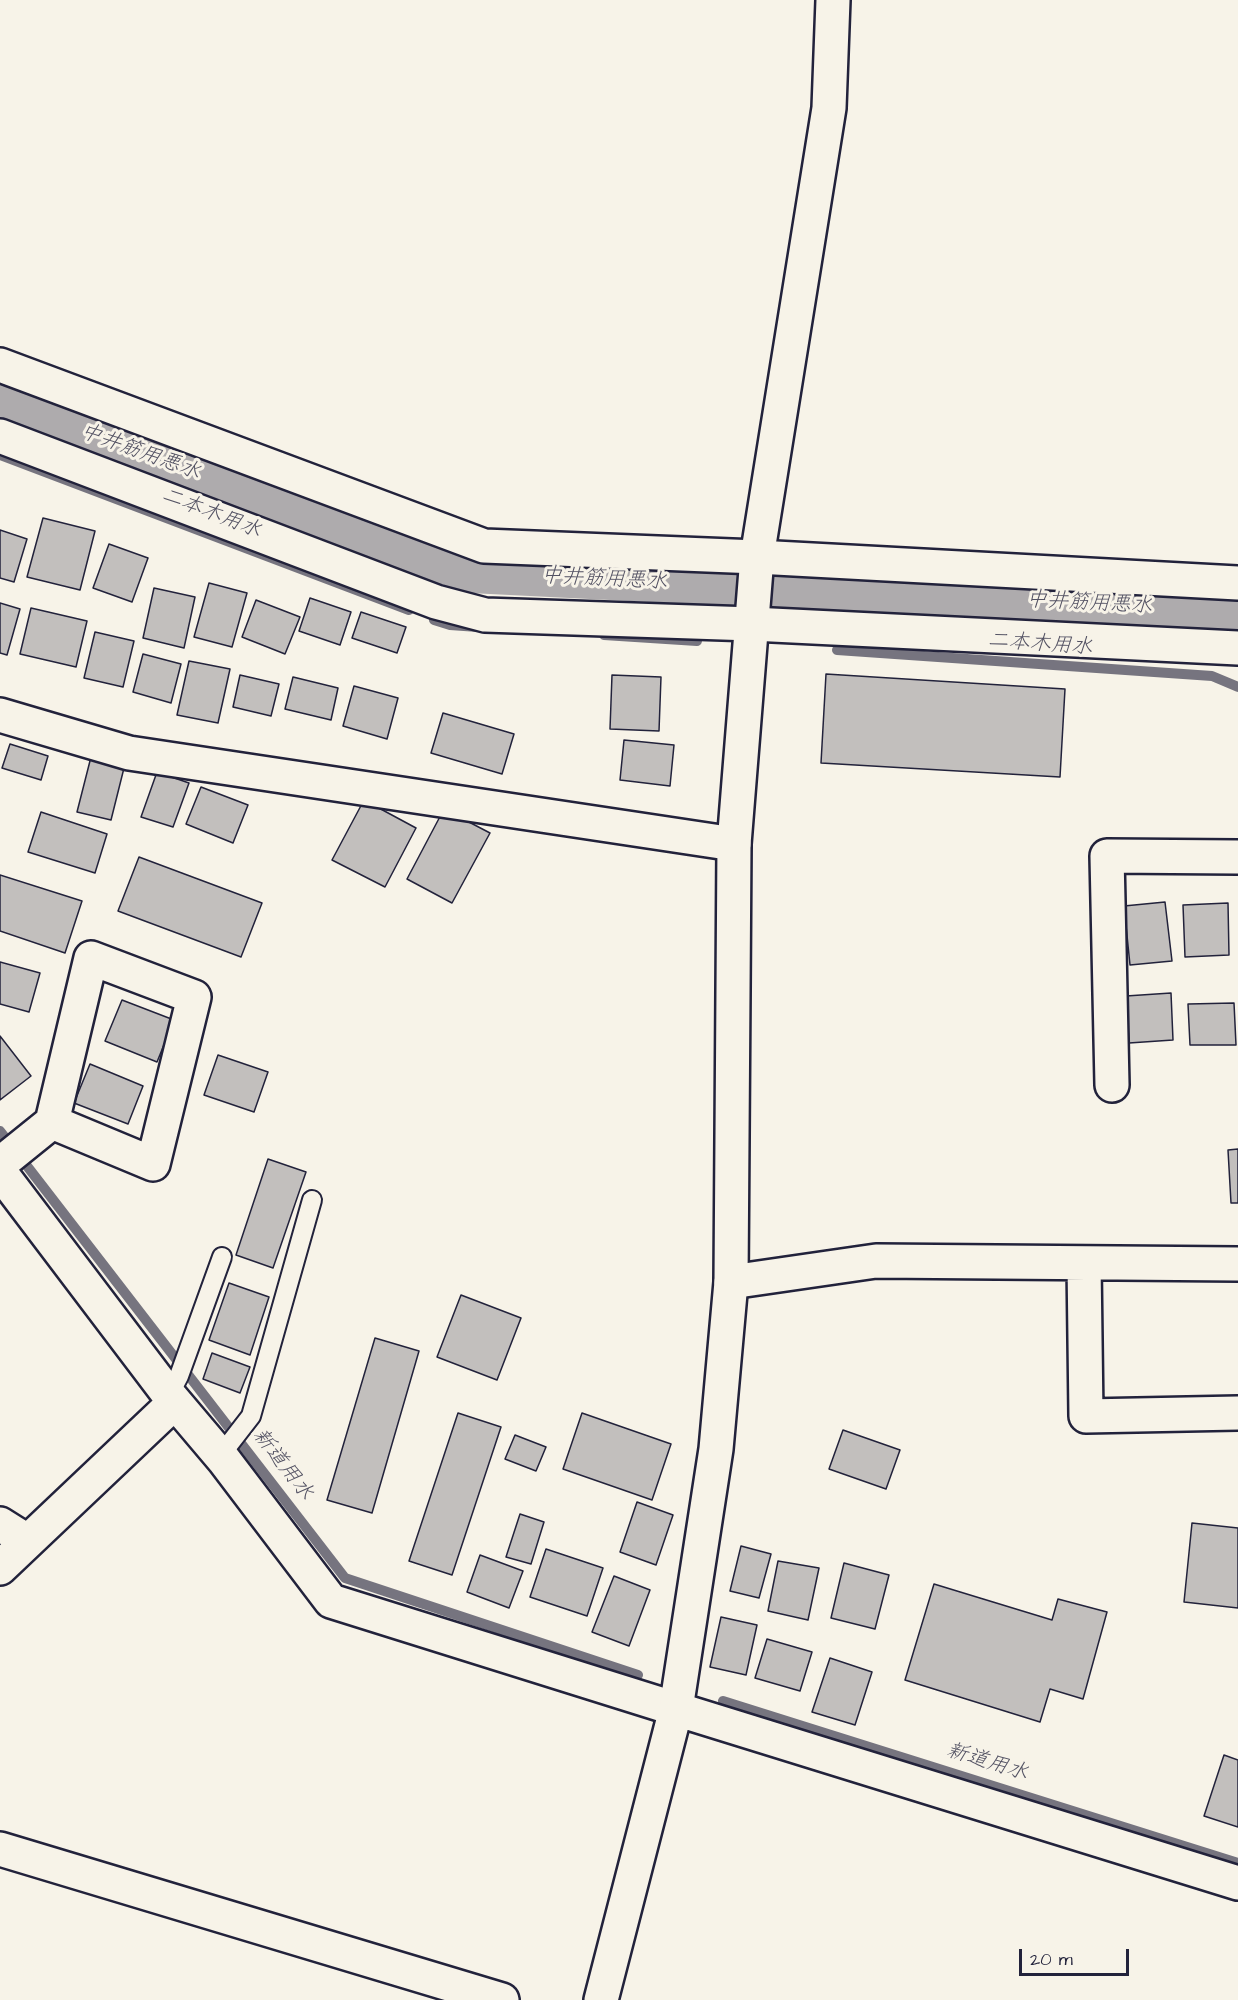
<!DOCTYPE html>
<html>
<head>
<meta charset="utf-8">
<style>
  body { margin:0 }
  #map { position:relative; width:1238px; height:2000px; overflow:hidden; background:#f7f3e8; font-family:"Architects Daughter",sans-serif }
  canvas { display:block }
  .scale { position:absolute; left:1019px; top:1949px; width:110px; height:27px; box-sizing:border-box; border:3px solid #22223b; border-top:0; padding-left:8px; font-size:18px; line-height:21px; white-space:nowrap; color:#22223b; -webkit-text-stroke:4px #f7f3e8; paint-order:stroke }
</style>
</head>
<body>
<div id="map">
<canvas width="1238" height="2000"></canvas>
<div class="scale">20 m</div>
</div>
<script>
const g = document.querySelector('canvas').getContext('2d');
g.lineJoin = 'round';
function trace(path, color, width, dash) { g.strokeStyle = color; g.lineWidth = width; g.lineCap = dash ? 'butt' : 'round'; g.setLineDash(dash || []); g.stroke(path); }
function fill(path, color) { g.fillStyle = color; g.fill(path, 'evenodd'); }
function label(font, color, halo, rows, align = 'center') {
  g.font = font + ' "Architects Daughter","Klee One",sans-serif'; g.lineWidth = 6; g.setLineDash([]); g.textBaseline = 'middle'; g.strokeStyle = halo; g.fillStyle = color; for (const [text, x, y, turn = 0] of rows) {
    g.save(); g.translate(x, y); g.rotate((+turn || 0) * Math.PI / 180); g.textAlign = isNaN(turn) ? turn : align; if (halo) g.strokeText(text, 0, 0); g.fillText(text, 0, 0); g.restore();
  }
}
trace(new Path2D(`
  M0,455L409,610
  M434,620L450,625L478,627
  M604,635L697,641
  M837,650L1212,676L1238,687
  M0,1131L345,1578L638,1675
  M723,1701L1238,1863`), '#76747f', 10);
trace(new Path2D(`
  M0,401L461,573L1238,612`), '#aeabad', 39);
const building = new Path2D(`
  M43,518L95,531L80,590L27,577Z
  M0,530L27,539L14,582L0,578Z
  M109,544L148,558L132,602L93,588Z
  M209,583L247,593L232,647L194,637Z
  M154,588L195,597L184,648L143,638Z
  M310,598L351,612L340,645L299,631Z
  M256,600L300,617L285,654L242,637Z
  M0,603L20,609L7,655L0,653Z
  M31,608L87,621L76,667L20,654Z
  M361,612L406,627L397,653L352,638Z
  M95,632L134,641L123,687L84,678Z
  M143,654L181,664L171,703L133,692Z
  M189,661L230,669L218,723L177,715Z
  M826,674L1065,689L1060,777L821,763Z
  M240,675L279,684L271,716L233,707Z
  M612,675L661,677L659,731L610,729Z
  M293,677L338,688L331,720L285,709Z
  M354,686L398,698L387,739L343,726Z
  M443,713L514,734L502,774L431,753Z
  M624,740L674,745L670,786L620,780Z
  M10,744L48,756L41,780L2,768Z
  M92,753L126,760L111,820L77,812Z
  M157,772L189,783L173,827L141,817Z
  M201,787L248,805L233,843L186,824Z
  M364,800L416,828L385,887L332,860Z
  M444,809L490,833L452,903L407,879Z
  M41,812L107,834L95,873L28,852Z
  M139,857L262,903L241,957L118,911Z
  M0,875L82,901L65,953L0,931Z
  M1165,902L1172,961L1130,965L1124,906Z
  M1228,903L1229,955L1185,957L1183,905Z
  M0,962L40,973L29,1012L0,1004Z
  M1171,993L1173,1040L1129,1043L1126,996Z
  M122,1000L174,1020L157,1062L105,1041Z
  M1234,1003L1236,1045H1190L1188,1004Z
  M0,1036L31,1076L0,1100Z
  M218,1055L268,1072L254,1112L204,1095Z
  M90,1064L143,1086L128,1124L74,1103Z
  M1238,1149V1203H1231L1228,1150Z
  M268,1159L306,1172L273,1268L236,1255Z
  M229,1283L269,1297L250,1355L209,1340Z
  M461,1295L521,1318L497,1380L437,1357Z
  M375,1338L419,1351L372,1513L327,1500Z
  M212,1353L250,1367L240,1393L203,1379Z
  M458,1413L501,1427L452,1575L409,1561Z
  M582,1413L671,1444L652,1500L563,1469Z
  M843,1430L900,1450L886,1489L829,1469Z
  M515,1435L546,1447L536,1471L505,1459Z
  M637,1502L673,1515L656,1565L620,1552Z
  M520,1514L544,1522L531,1564L506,1557Z
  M1192,1523L1238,1528V1608L1184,1602Z
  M741,1546L771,1554L759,1598L730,1591Z
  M546,1549L603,1568L587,1616L530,1597Z
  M480,1555L523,1571L509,1608L467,1592Z
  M778,1561L819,1568L808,1620L768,1611Z
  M844,1563L889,1575L875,1629L831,1618Z
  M614,1576L650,1590L629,1646L592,1632Z
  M934,1584L1052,1620L1058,1599L1107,1612L1083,1699L1050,1689L1040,1722L905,1680Z
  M721,1617L757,1625L746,1675L710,1667Z
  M767,1639L812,1652L800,1691L755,1678Z
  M830,1658L872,1672L855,1725L812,1712Z
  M1224,1755L1238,1760V1827L1204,1816Z`);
fill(building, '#c2bfbd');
trace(building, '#22223b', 1.5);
const lane = new Path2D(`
  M169,1395L179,1376L222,1257
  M220,1456L251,1416L312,1200`);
const street = new Path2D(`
  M0,365L484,546L757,557L1238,583
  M0,436L436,602L485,615L752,624L1238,648
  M0,715L129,753L734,844
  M1112,1085L1107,856L1238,857
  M0,1164L52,1122L153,1164L194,997L91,958L52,1122
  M0,1172L169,1395L224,1460L331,1601L676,1709
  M1084,1263L1086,1416L1238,1413
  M731,1282L876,1261L1238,1264
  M0,1524L27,1541
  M0,1568L175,1402
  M0,1849L502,2000`);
const secondary = new Path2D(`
  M676,1709L1238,1883
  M601,2000L676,1709L716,1449L731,1282L734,844L757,557L829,108L833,0`);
trace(lane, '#22223b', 22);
trace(street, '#22223b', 38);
trace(secondary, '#22223b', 38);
trace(lane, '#f7f3e8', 18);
trace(street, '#f7f3e8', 33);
trace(secondary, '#f7f3e8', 33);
label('italic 21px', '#535263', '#f7f3e8', [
  ["中井筋用悪水",140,453,20],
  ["二本木用水",211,514,21],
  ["中井筋用悪水",604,580,3],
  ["中井筋用悪水",1089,604,3],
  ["二本木用水",1040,645,4],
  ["新道用水",282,1465,52],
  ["新道用水",987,1763,17]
]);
</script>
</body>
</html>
